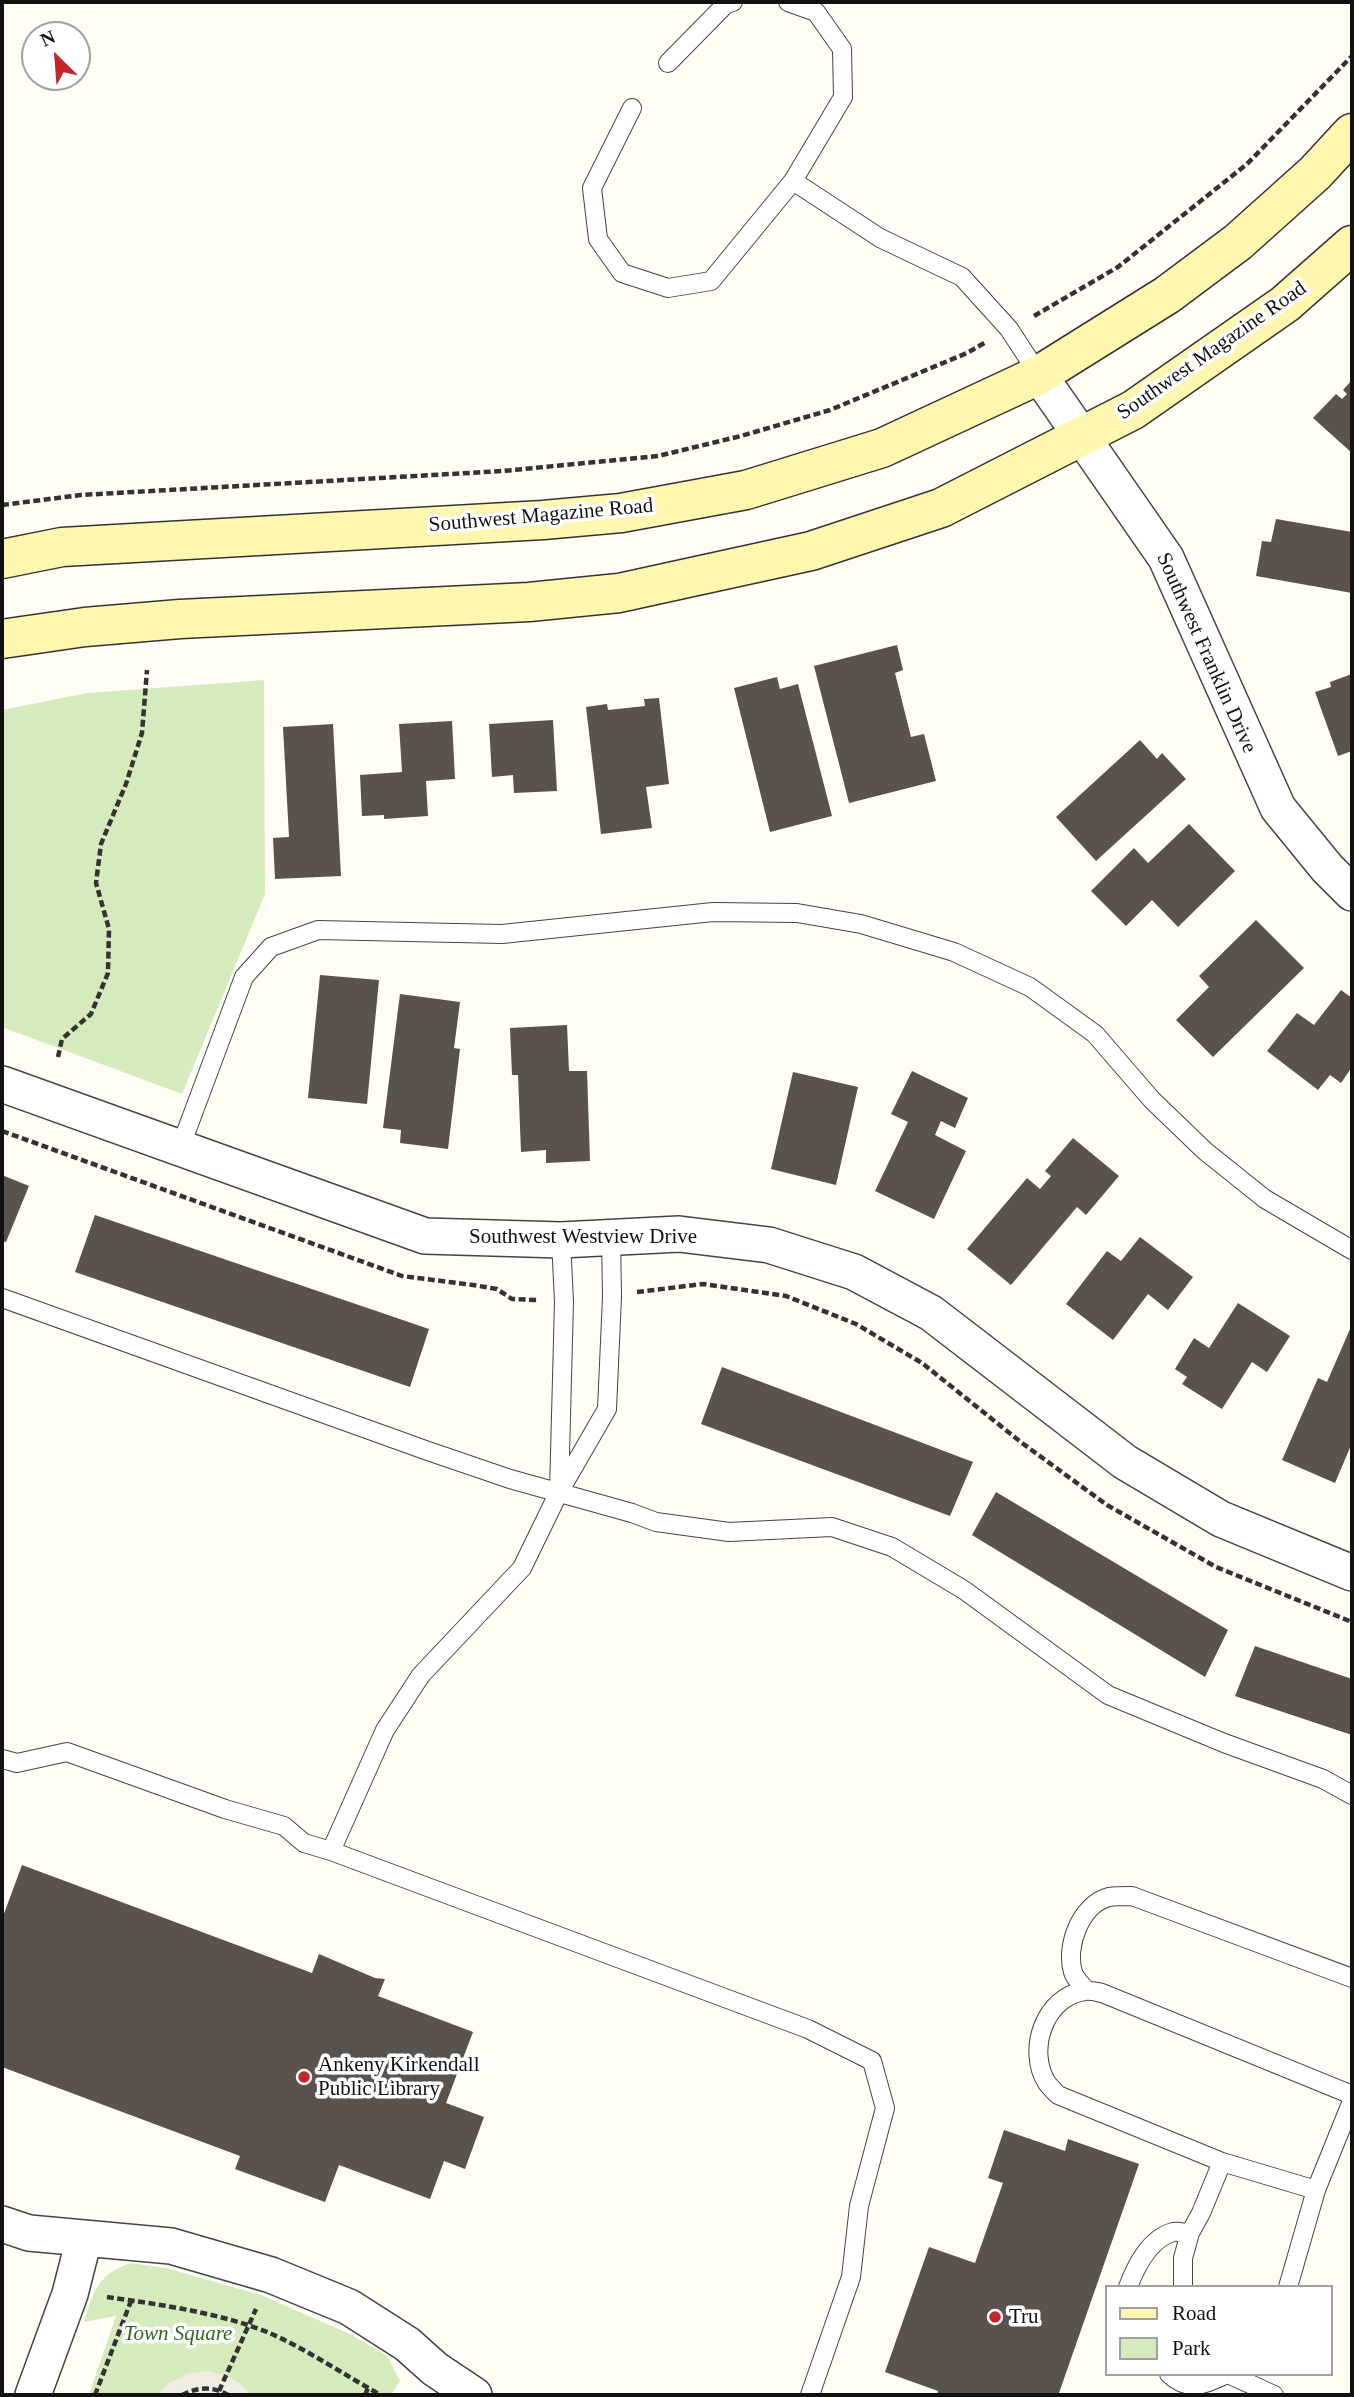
<!DOCTYPE html>
<html>
<head>
<meta charset="utf-8">
<style>
  body { margin:0 }
  #map { position:relative; width:1354px; height:2397px; overflow:hidden; background:#fffdf5; font-family:"Times New Roman",serif }
  canvas { display:block }
  .frame { position:absolute; inset:0; border:4px solid #111; pointer-events:none }
  .legend { position:absolute; left:1105px; top:2285px; width:228px; height:91px; box-sizing:border-box; background:#fff; border:2px solid #a0a0a0; margin:0; padding:9px 12px; list-style:none; font-size:21px; color:#111 }
  .legend li { display:flex; align-items:center; gap:14px; height:35px }
  .legend b { width:35px; border:2px solid #a0a0a0 }
  .north { position:absolute; left:21px; top:21px; width:70px; height:70px; box-sizing:border-box; background:#fff; border:2px solid #a0a0a0; border-radius:50%; rotate:335deg; font-size:19px; font-weight:700; line-height:28px; text-align:center; color:#111 }
  .north::after { content:''; display:block; margin:auto; width:24px; height:32px; background:#c4262e; clip-path:polygon(50% 0,100% 100%,50% 72%,0 100%) }
</style>
</head>
<body>
<div id="map">
<canvas width="1354" height="2397"></canvas>
<div class="frame"></div>
<ul class="legend">
<li><b style="height:9px;background:#fff6b0"></b>Road</li>
<li><b style="height:19px;background:#d5ebbd"></b>Park</li>
</ul>
<div class="north">N</div>
</div>
<script>
const g = document.querySelector('canvas').getContext('2d');
g.lineJoin = 'round';
function fill(path, color) { g.fillStyle = color; g.fill(path, 'evenodd'); }
function trace(path, color, width, dash) { g.strokeStyle = color; g.lineWidth = width; g.lineCap = dash ? 'butt' : 'round'; g.setLineDash(dash || []); g.stroke(path); }
function label(font, color, halo, rows, align = 'center') {
  g.font = font + ' "Times New Roman",serif'; g.lineWidth = 7; g.setLineDash([]); g.textBaseline = 'middle'; g.strokeStyle = halo; g.fillStyle = color; for (const [text, x, y, turn = 0] of rows) {
    g.save(); g.translate(x, y); g.rotate((+turn || 0) * Math.PI / 180); g.textAlign = isNaN(turn) ? turn : align; if (halo) g.strokeText(text, 0, 0); g.fillText(text, 0, 0); g.restore();
  }
}
fill(new Path2D(`
  M264,680L265,894L182,1094L2,1027V710L87,693Z
  M130,2263L166,2268L261,2295L352,2335L387,2356L400,2381L391,2395H89L116,2316L84,2322C94,2290 97,2276 130,2263Z`), '#d5ebbd');
fill(new Path2D(`
  M206,2371L225,2375L242,2385L250,2395H158L168,2384L186,2374Z`), '#f1ede2');
fill(new Path2D(`
  M1352,380V453L1313,418L1336,394L1342,399L1347,394L1343,390Z
  M1276,519L1352,532V593L1256,576L1262,541L1271,542Z
  M897,645L903,670L895,673L911,737L924,734L936,781L849,803L814,666Z
  M1352,674V751L1338,756L1315,692L1331,687L1330,682Z
  M777,677L780,689L798,684L832,816L770,832L734,688Z
  M659,698L669,784L646,787L652,828L601,834L586,707L607,704L608,710L645,706L644,699Z
  M553,720L557,791L514,793L513,775L492,777L489,724Z
  M452,721L455,779L426,781L428,816L384,819V815L362,816L360,775L402,772L399,724Z
  M333,724L341,876L275,879L273,838L289,837L283,727Z
  M1140,740L1157,759L1162,753L1186,779L1096,861L1056,817Z
  M1189,824L1235,871L1178,927L1152,900L1126,926L1091,891L1134,848L1148,863Z
  M1256,920L1304,968L1213,1057L1176,1020L1209,987L1199,976Z
  M320,975L379,980L367,1104L308,1098Z
  M1341,990L1352,998V1067L1341,1083L1330,1075L1318,1090L1267,1051L1297,1013L1314,1025Z
  M400,994L460,1002L454,1048L460,1049L448,1149L400,1143L401,1130L383,1128Z
  M567,1025L569,1071H587L590,1161L546,1163V1150L521,1152L518,1075H512L510,1028Z
  M912,1071L968,1098L955,1128L941,1121L935,1135L966,1151L934,1219L875,1191L908,1122L891,1114Z
  M793,1072L858,1087L836,1185L771,1169Z
  M1073,1138L1119,1176L1086,1215L1077,1207L1011,1285L967,1249L1027,1178L1040,1189L1051,1176L1045,1171Z
  M2,1175L29,1186L6,1242L2,1241Z
  M95,1215L429,1329L410,1387L75,1272Z
  M1140,1237L1193,1277L1168,1310L1148,1294L1113,1340L1066,1304L1107,1251L1121,1261Z
  M1238,1303L1290,1336L1267,1372L1252,1362L1222,1409L1182,1384L1187,1377L1175,1369L1194,1338L1209,1348Z
  M1350,1329L1352,1330V1443L1335,1483L1282,1460L1318,1378L1327,1382Z
  M722,1367L973,1462L950,1516L701,1424Z
  M996,1492L1228,1630L1205,1677L972,1535Z
  M1255,1646L1352,1679V1735L1235,1696Z
  M22,1865L312,1973L319,1954L375,1978L385,1979L378,1996L473,2032L446,2103L484,2117L465,2169L444,2161L430,2199L339,2165L325,2202L235,2169L240,2156L2,2067V1919Z
  M1004,2130L1065,2151L1068,2139L1139,2164L1059,2393L1065,2395H937L938,2391L885,2372L929,2247L975,2263L1003,2183L988,2178Z`), '#5a524d');
const lane = new Path2D(`
  M788,2L816,12L842,49L843,97L793,181L880,238L962,277L1009,329L1039,375
  M668,63L726,4L733,2
  M632,108L592,188L598,239L622,273L668,288L711,281L793,181
  M180,1148L244,977L271,947L318,930L502,934L713,912L797,913L861,924L954,952L1030,987L1095,1034L1152,1100L1205,1151L1265,1199L1352,1250
  M2,1298L428,1451L510,1479L632,1513L656,1522L729,1532L832,1527L892,1547L964,1590L1108,1695L1224,1743L1323,1779L1352,1795
  M559,1492L564,1302L561,1240
  M2,1759L17,1763L67,1752L225,1809L284,1826L304,1843L331,1851L385,1730L421,1675L522,1568L559,1492L607,1409L612,1297L611,1236
  M331,1851L808,2029L872,2061L885,2108L859,2206L851,2277L810,2395
  M1086,1990C1082,1985 1075,1979 1073,1972C1065,1946 1081,1904 1109,1897C1116,1896 1124,1896 1132,1896L1352,1978
  M1222,2162L1316,2190L1352,2101
  M1128,2287C1136,2266 1149,2239 1173,2232C1178,2231 1185,2233 1190,2233
  M1183,2287V2258L1190,2233L1201,2213L1222,2162L1058,2095C1054,2091 1050,2087 1047,2083C1026,2050 1045,1996 1085,1991C1090,1990 1097,1992 1102,1993L1352,2095
  M1288,2287L1316,2190
  M1169,2374C1189,2393 1206,2384 1227,2374
  M1228,2374L1274,2395`);
const street = new Path2D(`
  M1039,375L1166,558L1278,808L1327,868L1352,893
  M2,1084L425,1236L561,1240L679,1234L769,1245L854,1272L931,1313L1125,1462L1221,1519L1352,1573
  M2,2224L29,2233L171,2246L271,2275L349,2307L407,2344L435,2369L474,2395
  M33,2395L70,2294L84,2239`);
const secondary = new Path2D(`
  M2,559L62,547L543,520L621,513L746,490L882,448L1039,375L1167,295L1238,242L1315,173L1352,133
  M2,639L85,627L180,619L529,602L619,593L811,551L941,508L1133,410L1285,304L1352,245`);
trace(lane, '#444', 20);
trace(street, '#444', 38);
trace(secondary, '#333', 41);
trace(new Path2D(`
  M1034,316L1118,267L1247,164L1352,56
  M2,505L81,495L503,471L658,456L741,436L830,410L967,353L986,342
  M58,1057L62,1039L91,1014L108,973L109,929L96,883L101,844L126,784L142,733L147,670
  M2,1131L402,1276L473,1285L497,1289L512,1299L538,1300
  M637,1292L703,1284L786,1296L856,1324L922,1363L1022,1443L1107,1505L1216,1567L1352,1622
  M107,2297C158,2304 227,2314 274,2335C311,2352 346,2376 381,2395
  M219,2391L256,2309
  M95,2395L131,2301
  M182,2395C198,2387 213,2386 228,2395
  M365,2395L368,2388`), '#333', 4.5, [7, 3.5]);
trace(lane, '#fff', 18);
trace(street, '#fff', 35);
trace(secondary, '#fff6b0', 38);
for (const [x, y, r, color] of [
  [304,2077,7,"#c4262e"],
  [995,2317,7,"#c4262e"]
]) { const dot = new Path2D(); dot.arc(x, y, r, 0, 2 * Math.PI); g.fillStyle = color; g.fill(dot); trace(dot, '#fff', 2.5); }
label('21px', '#111', '#fff', [
  ["Southwest Magazine Road",1212,351,-35],
  ["Southwest Magazine Road",541,516,-5],
  ["Southwest Franklin Drive",1206,653,66],
  ["Southwest Westview Drive",583,1237]
]);
label('21px', '#111', '#fff', [
  ["Ankeny Kirkendall",318,2065],
  ["Public Library",318,2089],
  ["Tru",1009,2317]
], 'left');
label('italic 21px', '#2f6b1f', '#fff', [
  ["Town Square",178,2334]
]);
</script>
</body>
</html>
